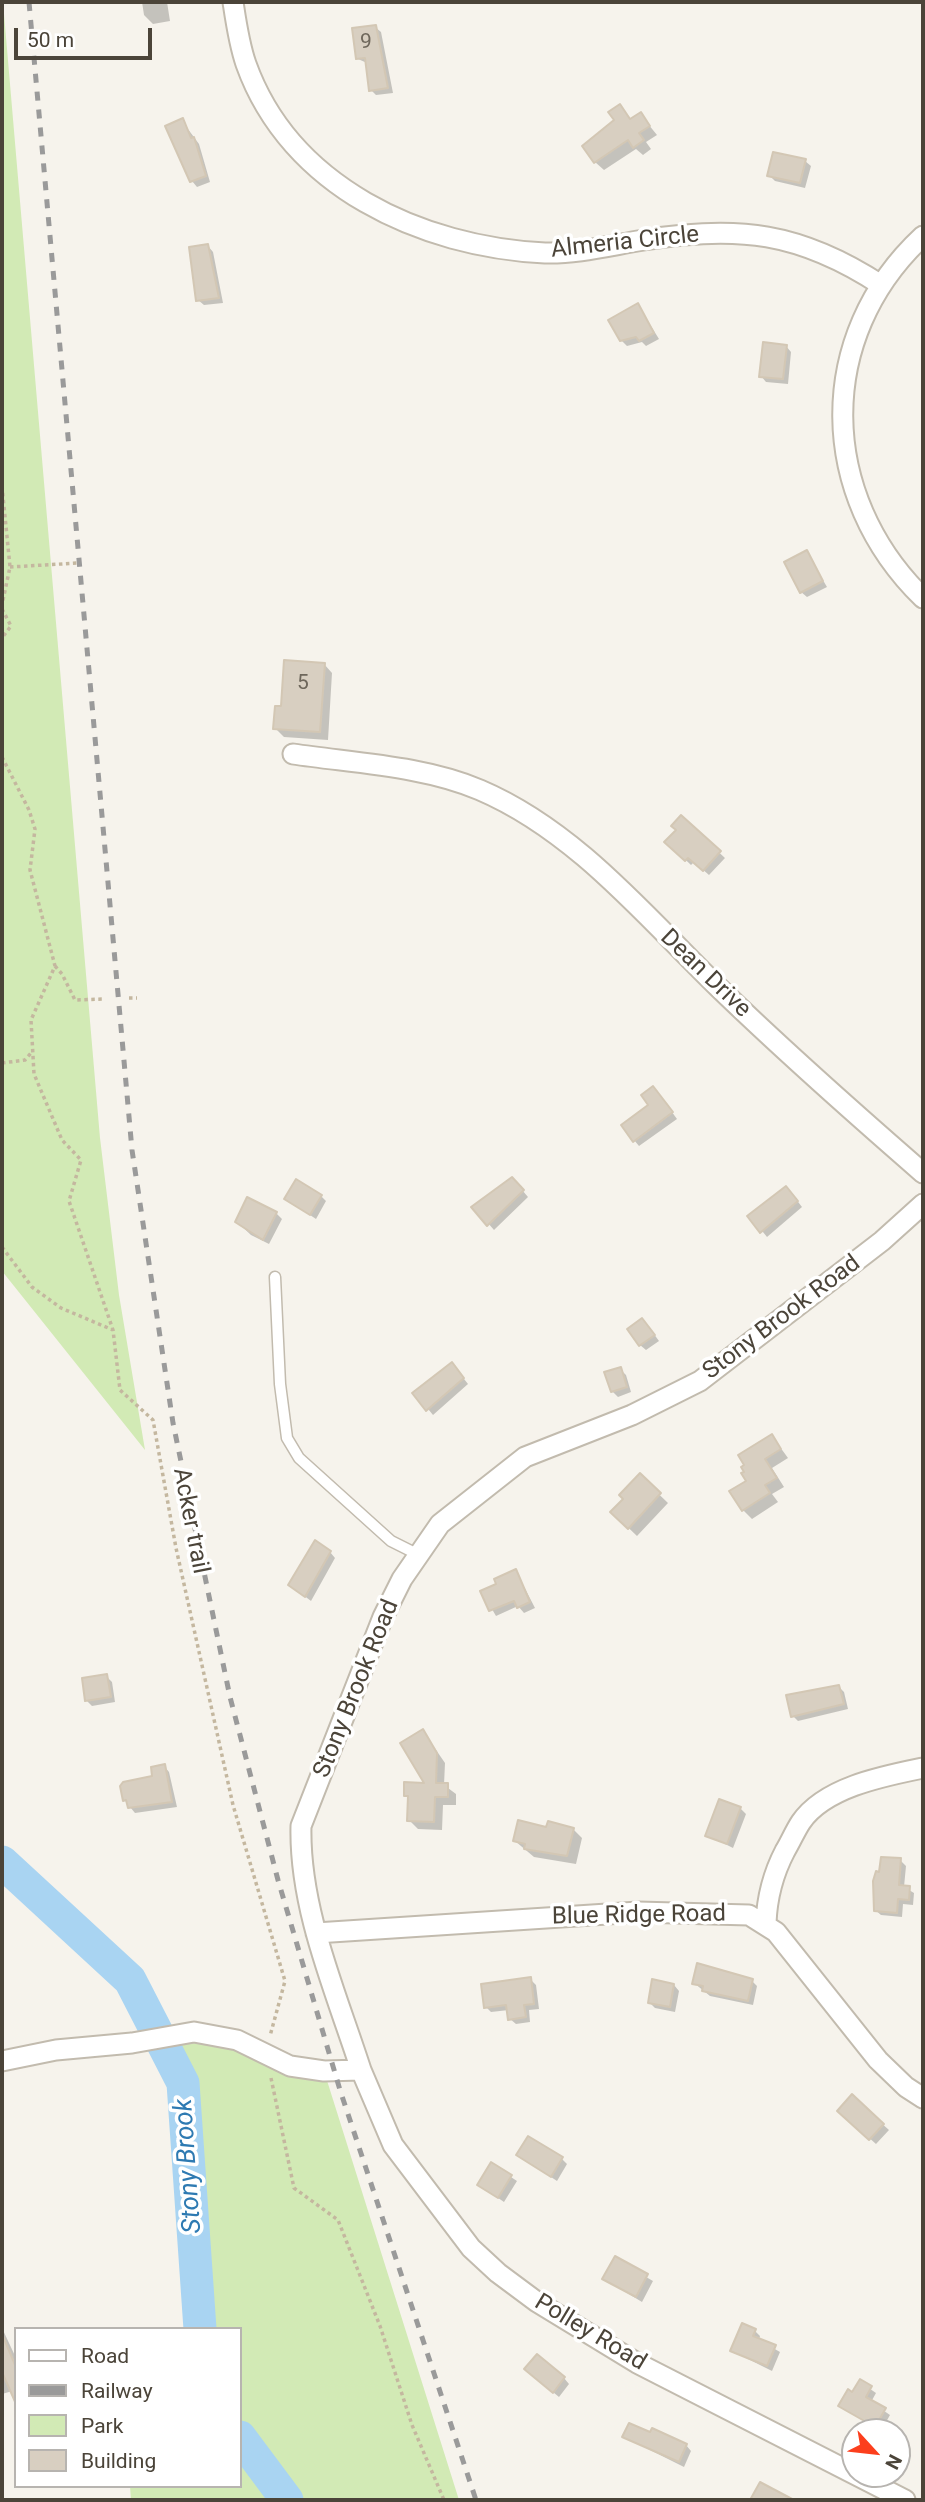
<!DOCTYPE html>
<html>
<head>
<meta charset="utf-8">
<style>
  body { margin:0 }
  #map { position:relative; width:925px; height:2502px; overflow:hidden; background:#f6f3ec; font-family:Roboto,sans-serif }
  canvas { display:block }
  .frame { position:absolute; inset:0; border:4px solid #4b4439; pointer-events:none }
  .legend { position:absolute; left:14px; top:2327px; width:228px; height:161px; box-sizing:border-box; background:#fff; border:2px solid #b7b4b0; margin:0; padding:9px 12px; list-style:none; font-size:21px; color:#4b4439 }
  .legend li { display:flex; align-items:center; gap:14px; height:35px }
  .legend b { width:35px; border:2px solid #b7b4b0 }
  .north { position:absolute; left:841px; top:2418px; width:70px; height:70px; box-sizing:border-box; background:#fff; border:2px solid #b7b4b0; border-radius:50%; rotate:117deg; font-size:19px; font-weight:700; line-height:28px; text-align:center; color:#4b4439 }
  .north::after { content:''; display:block; margin:auto; width:24px; height:32px; background:#fc3f1d; clip-path:polygon(50% 0,100% 100%,50% 72%,0 100%) }
  .scale { position:absolute; left:14px; top:28px; width:138px; height:32px; box-sizing:border-box; border:4px solid #4b4439; border-top:0; padding-left:9px; font-size:21px; line-height:24px; white-space:nowrap; color:#4b4439; -webkit-text-stroke:5px #fff; paint-order:stroke }
</style>
</head>
<body>
<div id="map">
<canvas width="925" height="2502"></canvas>
<div class="frame"></div>
<ul class="legend">
<li><b style="height:9px;background:#fff"></b>Road</li>
<li><b style="height:9px;background:#9a9a9a"></b>Railway</li>
<li><b style="height:19px;background:#d2eab5"></b>Park</li>
<li><b style="height:19px;background:#d8cfc1"></b>Building</li>
</ul>
<div class="north">N</div>
<div class="scale">50 m</div>
</div>
<script>
const g = document.querySelector('canvas').getContext('2d');
g.lineJoin = 'round';
function fill(path, color) { g.fillStyle = color; g.fill(path, 'evenodd'); }
function trace(path, color, width, dash) { g.strokeStyle = color; g.lineWidth = width; g.lineCap = dash ? 'butt' : 'round'; g.setLineDash(dash || []); g.stroke(path); }
function label(font, color, halo, rows, align = 'center') {
  g.font = font + ' Roboto,sans-serif'; g.lineWidth = 7; g.setLineDash([]); g.textBaseline = 'middle'; g.strokeStyle = halo; g.fillStyle = color; for (const [text, x, y, turn = 0] of rows) {
    g.save(); g.translate(x, y); g.rotate((+turn || 0) * Math.PI / 180); g.textAlign = isNaN(turn) ? turn : align; if (halo) g.strokeText(text, 0, 0); g.fillText(text, 0, 0); g.restore();
  }
}
fill(new Path2D(`
  M3,2L100,1138L119,1295L145,1450L2,1271Z
  M180,2032L324,2071L459,2500H131L130,2486H240V2329H200Z`), '#d2eab5');
fill(new Path2D(`
  M142,2H167L170,21L153,24L144,15Z
  M375,27L381,32L393,93L376,95L371,90L367,63L358,59Z
  M620,106L632,120L640,114L657,135L646,142L651,149L643,155L636,149L604,170L595,162L617,121Z
  M182,121L199,144L210,182L197,187L192,181Z
  M805,161L811,166L805,188L775,181L769,175Z
  M208,246L213,252L223,303L204,305L198,300Z
  M638,305L659,339L646,346L642,342L627,346L621,340Z
  M786,346L791,352L788,384L766,382L761,376Z
  M807,553L827,587L807,597L801,592Z
  M324,664L332,673L328,740L284,737L275,728L283,708Z
  M681,817L725,858L709,875L694,862L691,865L667,842L678,830Z
  M658,1093L677,1119L639,1146L634,1140Z
  M517,1184L528,1197L494,1230L474,1207Z
  M792,1194L802,1207L767,1237L750,1216Z
  M321,1196L326,1201L316,1219L286,1199Z
  M276,1213L282,1219L269,1244L251,1235L237,1222Z
  M648,1326L659,1341L646,1350L640,1345Z
  M620,1369L626,1375L631,1392L618,1397L612,1391Z
  M457,1370L468,1384L433,1415L415,1393Z
  M772,1436L788,1458L772,1468L784,1487L772,1494L778,1502L752,1519L743,1510L748,1481Z
  M640,1476L668,1503L637,1536L612,1512Z
  M330,1552L335,1558L311,1601L290,1585Z
  M516,1571L535,1608L524,1613L518,1606L496,1616L482,1592L498,1585Z
  M106,1676L112,1682L115,1702L92,1706L87,1701Z
  M839,1687L844,1692L848,1709L798,1721L793,1716Z
  M423,1731L445,1763L444,1785L456,1794V1805H443L442,1830L418,1829L409,1820L410,1799L406,1795L427,1785Z
  M164,1766L169,1772L177,1807L135,1813L130,1807Z
  M740,1808L746,1814L733,1848L707,1835Z
  M548,1829H573L582,1838L576,1864L534,1857L515,1841Z
  M900,1860L906,1866L904,1887L914,1893L913,1905L903,1904L902,1917L881,1915L875,1910Z
  M530,1979L536,1985L539,2009L529,2010L530,2022L516,2024L510,2019L509,2010L491,2012L486,2007Z
  M752,1981L757,1986L753,2005L710,1996L694,1983Z
  M674,1985L679,1991L675,2012L655,2008L649,2002Z
  M852,2097L889,2130L876,2144L839,2111Z
  M518,2155L562,2159L567,2164L557,2181Z
  M491,2164L517,2181L504,2202L479,2185Z
  M615,2259L653,2281L642,2302L604,2279Z
  M2,2328L16,2358V2390L2,2394Z
  M755,2331L760,2336L759,2340L780,2352L772,2371L732,2351Z
  M532,2375L564,2378L569,2384L559,2397Z
  M860,2382L876,2393L871,2402L890,2415L881,2431L840,2405Z
  M624,2437L686,2445L691,2451L684,2467Z`), '#0003');
trace(new Path2D(`
  M2,1862L130,1980L183,2083L200,2329
  M240,2437L287,2500`), '#a9d4f2', 33);
const building = new Path2D(`
  M376,25L388,88L369,91L365,58L356,59L352,28Z
  M620,104L630,119L641,112L650,126L639,133L644,140L633,148L628,140L594,163L582,146L614,120L608,112Z
  M183,118L191,138L194,137L206,176L190,182L165,126Z
  M773,152L806,159L800,183L767,176Z
  M208,244L219,298L196,301L189,247Z
  M638,303L654,333L639,341L636,337L620,341L608,320Z
  M763,342L787,345L783,379L759,377Z
  M807,550L823,581L800,593L784,562Z
  M284,660L325,663L320,732L273,729L275,706H281Z
  M681,815L721,851L703,871L688,858L685,861L664,842L676,830L671,826Z
  M653,1086L673,1112L633,1142L621,1125L648,1105L641,1095Z
  M512,1177L524,1190L487,1226L471,1207Z
  M296,1179L322,1195L310,1215L284,1199Z
  M786,1186L798,1201L760,1233L747,1216Z
  M247,1197L277,1212L263,1240L235,1222Z
  M642,1318L655,1335L639,1346L627,1329Z
  M452,1362L464,1378L426,1411L412,1393Z
  M621,1367L627,1387L611,1392L604,1372Z
  M772,1434L781,1449L765,1459L777,1478L765,1485L770,1493L742,1511L729,1491L746,1481L741,1473L744,1472L741,1467L744,1465L738,1455Z
  M640,1473L661,1493L628,1529L610,1512L623,1499L619,1495Z
  M315,1540L331,1551L305,1597L288,1585Z
  M516,1569L530,1602L517,1608L514,1601L489,1611L480,1591L496,1584L494,1579Z
  M107,1674L111,1697L85,1701L82,1678Z
  M839,1685L844,1704L791,1717L786,1695Z
  M423,1729L437,1753L436,1783H448V1797H435L434,1822L407,1821L408,1796H404V1782L424,1783L400,1743Z
  M165,1764L172,1802L128,1808L126,1800L123,1801L120,1786L123,1782L152,1776L151,1767Z
  M719,1799L741,1807L727,1844L705,1836Z
  M518,1820L546,1827L548,1821L574,1828L567,1856L524,1849L525,1844L513,1841Z
  M881,1857L901,1858L899,1885L910,1886L909,1900L898,1899L897,1913L874,1911L873,1881L876,1871L879,1872Z
  M697,1963L753,1979L748,2001L702,1991L703,1986L692,1984Z
  M531,1977L534,2004L524,2005L526,2017L508,2020L506,2005L484,2008L481,1984Z
  M652,1979L674,1984L670,2007L648,2003Z
  M852,2094L884,2124L869,2140L837,2111Z
  M528,2136L563,2157L551,2177L516,2155Z
  M491,2162L512,2175L498,2198L477,2185Z
  M615,2256L648,2274L636,2297L602,2279Z
  M742,2323L756,2329L753,2336L776,2345L767,2366L730,2351Z
  M2,2334L16,2367V2404L2,2372Z
  M537,2354L565,2377L553,2393L524,2369Z
  M860,2379L872,2386L866,2397L886,2408L875,2427L838,2406L848,2389L852,2392Z
  M629,2423L650,2432L652,2428L687,2444L679,2462L622,2437Z
  M760,2482L794,2500H750Z`);
fill(building, '#d8cfc1');
trace(building, '#d3c7b4', 2);
const service = new Path2D(`
  M275,1277L280,1384L287,1438L299,1458L391,1541L419,1555`);
const minor = new Path2D(`
  M233,2C236,22 239,44 246,64C290,187 421,247 545,253C577,254 612,245 644,240C738,225 800,232 881,285
  M923,236C814,337 818,496 923,598
  M293,754C353,763 425,766 480,790C576,831 646,917 719,988C785,1052 854,1113 923,1173
  M766,1923C767,1897 773,1874 785,1851C791,1841 795,1831 801,1822C825,1787 884,1776 923,1768
  M316,1933L638,1912L749,1915L776,1932L878,2060L906,2087L923,2098
  M2,2061L56,2050L132,2043L194,2032L237,2040L290,2066L324,2071L361,2070C336,1992 299,1909 301,1826L383,1617L402,1579L440,1524L525,1457L632,1415L700,1381L882,1241L923,1204
  M361,2070L393,2145L471,2248L498,2273L537,2302L637,2363L905,2500`);
trace(service, '#c2bbae', 13);
trace(minor, '#c2bbae', 23);
trace(new Path2D(`
  M2,486L10,567L2,605
  M10,567L78,563
  M2,609L11,626L2,638
  M2,757L29,810L35,829L30,870L55,966L31,1020L34,1074L62,1140L81,1160L69,1201L113,1330L120,1390L153,1420L176,1548L233,1805L285,1981L270,2036
  M55,966L62,974L75,1000L105,999
  M129,998H137
  M2,1063L25,1060L31,1053
  M2,1247L32,1287L61,1308L113,1330
  M271,2078L294,2188L338,2220L380,2326L412,2425L444,2500`), '#c4b79f', 3.5, [3.5, 3.5]);
trace(service, '#fff', 10);
trace(minor, '#fff', 19);
trace(new Path2D(`
  M29,2L132,1150L173,1423L230,1697L278,1880L340,2090L476,2500`), '#9a9a9a', 5, [9, 9]);
label('21px', '#6e675b', null, [
  ["9",366,43],
  ["5",303,684]
]);
label('24px', '#4b4439', '#fff', [
  ["Almeria Circle",625,243,-6],
  ["Dean Drive",705,974,44],
  ["Stony Brook Road",782,1318,-37],
  ["Acker trail",190,1521,79],
  ["Stony Brook Road",357,1689,-68],
  ["Blue Ridge Road",639,1916,-1],
  ["Polley Road",590,2333,31]
]);
label('italic 26px', '#2e7ab2', '#fff', [
  ["Stony Brook",189,2166,-94]
]);
</script>
</body>
</html>
